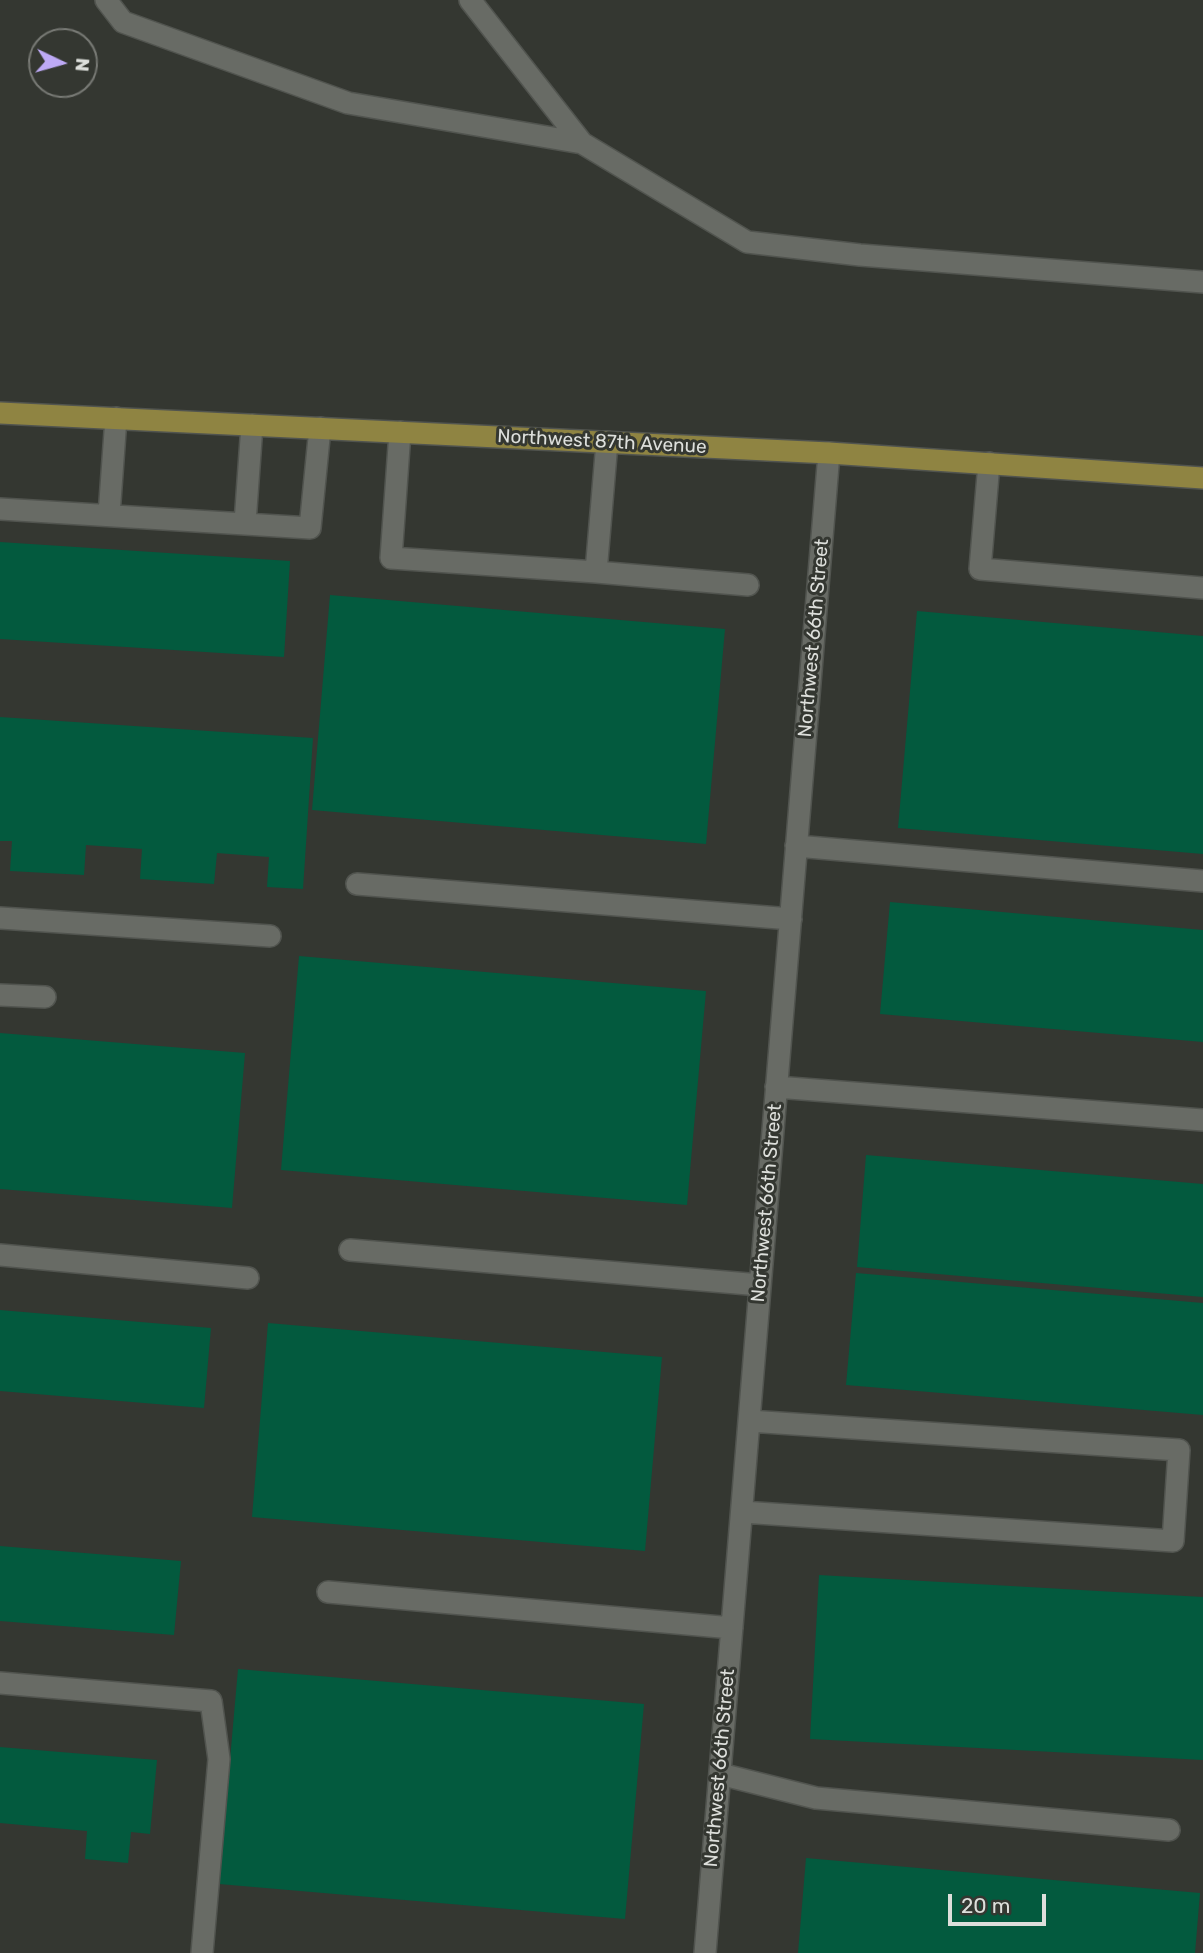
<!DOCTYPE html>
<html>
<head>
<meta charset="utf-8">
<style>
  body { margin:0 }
  #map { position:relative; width:1203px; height:1953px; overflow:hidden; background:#343731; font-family:Rubik,sans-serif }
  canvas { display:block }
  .north { position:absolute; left:28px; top:28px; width:70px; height:70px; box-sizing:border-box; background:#343731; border:2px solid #787a75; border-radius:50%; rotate:95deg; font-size:19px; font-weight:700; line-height:28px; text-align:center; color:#dddfdb }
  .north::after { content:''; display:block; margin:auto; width:24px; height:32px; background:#bda9f5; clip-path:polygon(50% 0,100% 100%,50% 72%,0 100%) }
  .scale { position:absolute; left:948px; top:1894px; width:98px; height:32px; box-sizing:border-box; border:4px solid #dddfdb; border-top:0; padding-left:9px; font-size:21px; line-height:24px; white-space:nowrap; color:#dddfdb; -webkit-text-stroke:5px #343731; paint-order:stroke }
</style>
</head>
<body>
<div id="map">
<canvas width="1203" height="1953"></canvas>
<div class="north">N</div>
<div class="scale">20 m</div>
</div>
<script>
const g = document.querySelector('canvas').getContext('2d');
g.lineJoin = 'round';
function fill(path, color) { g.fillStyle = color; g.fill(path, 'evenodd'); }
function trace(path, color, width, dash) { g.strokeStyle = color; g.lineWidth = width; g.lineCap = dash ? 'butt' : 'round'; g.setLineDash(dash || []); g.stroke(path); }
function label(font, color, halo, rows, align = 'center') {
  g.font = font + ' Rubik,sans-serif'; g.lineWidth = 6; g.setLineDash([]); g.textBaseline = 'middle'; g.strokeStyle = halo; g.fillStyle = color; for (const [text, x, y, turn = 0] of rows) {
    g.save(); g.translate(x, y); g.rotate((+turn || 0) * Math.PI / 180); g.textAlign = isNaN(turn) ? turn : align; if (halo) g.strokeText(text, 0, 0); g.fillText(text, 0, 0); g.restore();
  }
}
fill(new Path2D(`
  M0,542L290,561L284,657L0,639Z
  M330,595L725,629L706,844L312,810Z
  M917,611L1203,636V854L898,828Z
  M0,717L313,738L303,889L267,887L269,857L217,853L214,884L140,879L142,849L86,845L84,875L10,871L12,841H0Z
  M890,902L1203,930V1042L880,1014Z
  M299,956L706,991L687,1205L281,1170Z
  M0,1033L245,1053L232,1208L0,1189Z
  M866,1155L1203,1184V1297L857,1267Z
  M856,1273L1203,1303V1415L846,1385Z
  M0,1310L211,1328L204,1408L0,1391Z
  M268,1323L662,1357L645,1551L252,1517Z
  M0,1546L181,1561L174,1635L0,1621Z
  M819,1575L1203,1597V1760L810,1739Z
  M238,1669L644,1704L625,1919L219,1884Z
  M0,1747L157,1760L150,1834L131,1832L128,1863L85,1859L87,1831L0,1823Z
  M806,1858L1200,1893L1195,1953H798Z`), '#035a3e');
const minor = new Path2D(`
  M106,0L123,22L348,103L582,143
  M470,0L582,143L747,242L860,255L1203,282
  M400,432L391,558L596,572
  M607,442L596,572L748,585
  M989,463L980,569L1203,588
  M0,509L310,528L320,428
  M109,515L116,418
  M245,523L252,425
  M796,846L1203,881
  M357,884L791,919
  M0,918L270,936
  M0,995L45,997
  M776,1087L1203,1120
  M350,1250L760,1285
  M0,1255L248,1278
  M742,1512L1173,1541L1179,1450L749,1421
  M328,1592L732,1628
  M0,1683L211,1701L219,1759L202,1953
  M720,1774L816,1798L1169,1830
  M705,1953L829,453`);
const major = new Path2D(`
  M0,413L829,453L1203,478`);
trace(minor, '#51544f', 24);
trace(major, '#51544f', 24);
trace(minor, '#686b65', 21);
trace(major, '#8f8442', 21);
label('19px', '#dddfdb', '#343731', [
  ["Northwest 87th Avenue",602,442,3],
  ["Northwest 66th Street",814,638,-85],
  ["Northwest 66th Street",767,1203,-85],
  ["Northwest 66th Street",720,1768,-85]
]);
</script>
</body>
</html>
